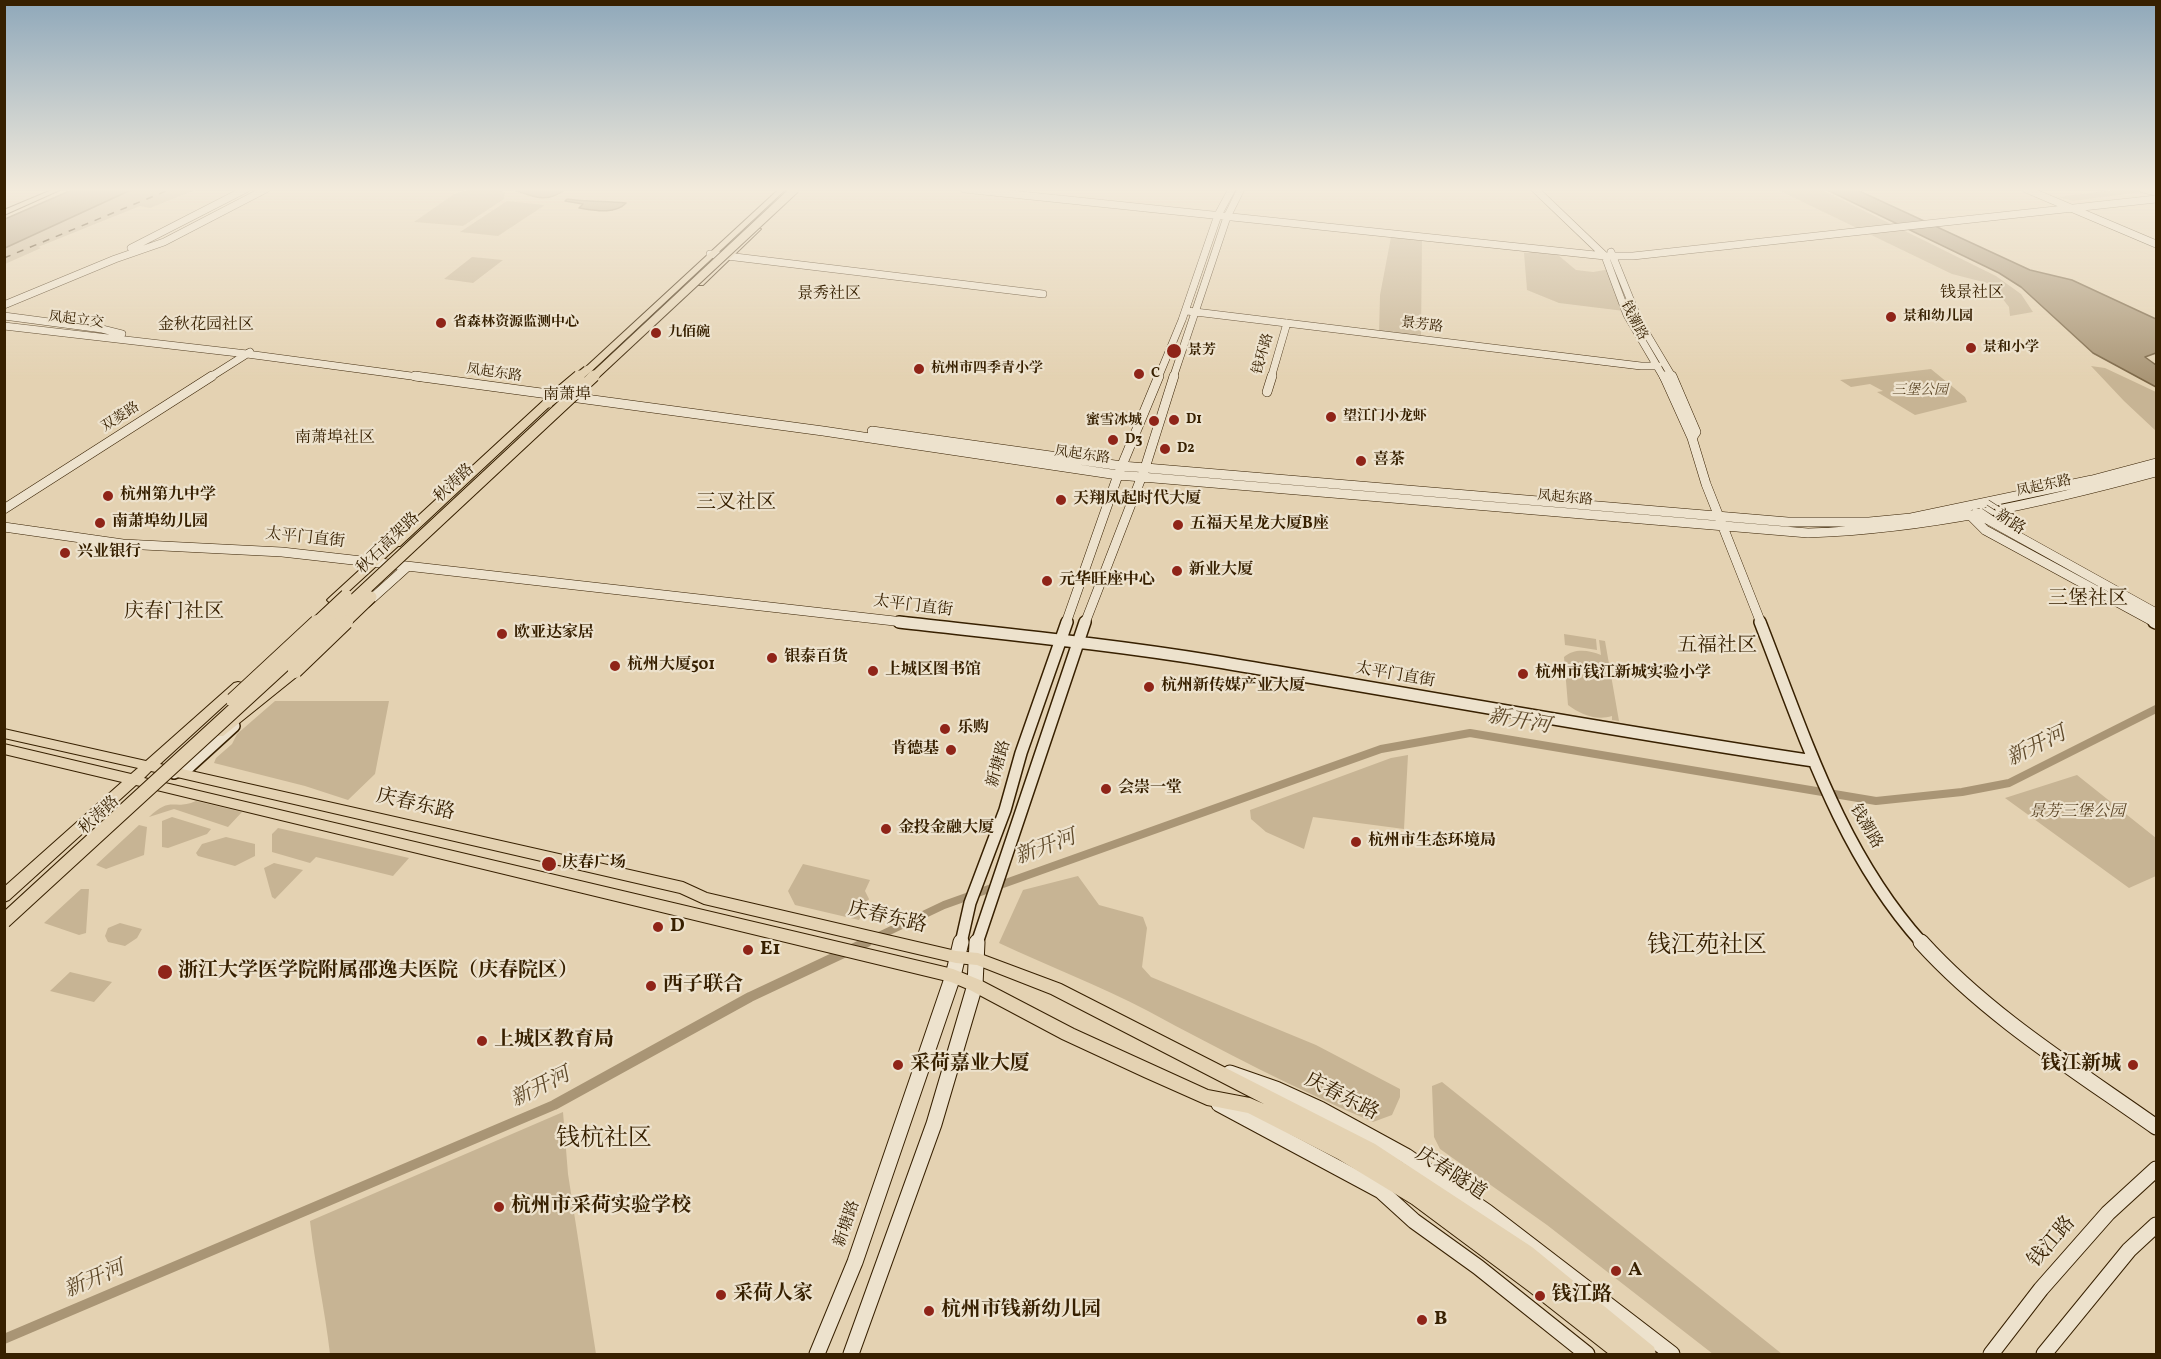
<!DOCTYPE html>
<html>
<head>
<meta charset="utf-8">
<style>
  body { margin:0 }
  #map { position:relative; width:2161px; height:1359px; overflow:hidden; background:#e4d2b2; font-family:Vollkorn,serif }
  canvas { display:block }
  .frame { position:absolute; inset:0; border:6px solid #372000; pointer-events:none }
</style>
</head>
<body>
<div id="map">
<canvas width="2161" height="1359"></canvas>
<div class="frame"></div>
</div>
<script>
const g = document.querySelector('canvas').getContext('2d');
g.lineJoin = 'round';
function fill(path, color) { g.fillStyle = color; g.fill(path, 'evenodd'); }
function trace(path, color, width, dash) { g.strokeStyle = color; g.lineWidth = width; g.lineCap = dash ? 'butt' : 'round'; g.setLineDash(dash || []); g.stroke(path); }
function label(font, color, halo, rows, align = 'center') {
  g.font = font + ' Vollkorn,"Noto Serif SC",serif'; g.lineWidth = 4.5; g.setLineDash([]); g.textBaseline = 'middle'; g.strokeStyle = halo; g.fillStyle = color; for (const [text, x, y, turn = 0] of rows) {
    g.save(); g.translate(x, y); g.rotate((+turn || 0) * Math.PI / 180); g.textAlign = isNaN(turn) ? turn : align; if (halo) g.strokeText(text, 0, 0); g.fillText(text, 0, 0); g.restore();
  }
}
fill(new Path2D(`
  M133,189H198L150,208L140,206L38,247L41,248L5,264V245Z
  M470,189L498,190L505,193L504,199L463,226L414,222L454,194Z
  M1776,189H1820L1996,276L2021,294L2033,312L2010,316L2009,307L1991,284L1952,274Z
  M2121,189H2137L2142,192L2073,201L2058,197Z
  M507,201L545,205L498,236L460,232Z
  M1391,237L1422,241L1421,337L1379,332L1380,295Z
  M1532,252L1558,255L1576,270L1593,272L1611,269L1624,311L1559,303L1527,290L1524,253Z
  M472,257L503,260L473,283L444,279Z
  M2091,366L2105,368L2156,392V431L2124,401Z
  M1931,369L1965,397L1967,402L1915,415L1877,392L1883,391L1870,384L1851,387L1840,380Z
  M1564,634L1596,639L1597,650L1565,645Z
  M1599,640L1605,641L1619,721L1612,720V716C1596,721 1580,714 1568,705L1564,657C1574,648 1589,650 1601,655Z
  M275,701H389L375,774L348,800L305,786L214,763L216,758L232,744L237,734Z
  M1408,755L1404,829L1313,817L1304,849L1266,832L1251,819L1250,810L1391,758Z
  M2077,775L2156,838V876L2129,888L2005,798Z
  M196,801L242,812L228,827L174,809L149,817C172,795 173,811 196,801Z
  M172,817L211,829L207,834L168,848L162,847V821Z
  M139,825L147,827L144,855L106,869L96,865Z
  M278,828L409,858L393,876L316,857L310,863L272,852V834Z
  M226,837L255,844V856L235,866L198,856L196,853L202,844Z
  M274,863L303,870L275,899L272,897L264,868Z
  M803,864L870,880L865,891L869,899L859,920L795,905L788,891Z
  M1078,876L1099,905L1143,917L1147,928L1142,967L1151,977L1316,1045L1400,1089V1097L1392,1115L1373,1122C1296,1089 1222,1051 1148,1011C1100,986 1048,966 999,943L1023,890Z
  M81,889H89L86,933L79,935L44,923Z
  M120,923L142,929L137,938L125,946L108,942L105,936L108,928Z
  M70,972L112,982L94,1002L50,991Z
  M1442,1082L1782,1354H1713L1547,1225L1440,1149L1434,1137L1432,1086Z
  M563,1112L568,1174L596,1354H330C325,1310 315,1266 310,1221Z`), '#c7b494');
const water = new Path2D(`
  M74,189H133L5,248V219Z
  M518,189H566C548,203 536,198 515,190Z
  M1825,189H1855L2030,270L2072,280L2156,319V353L2145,357L2156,365V387L2093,353L2021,287L1999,273Z
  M567,199C587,202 606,201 626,203C615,215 593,210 579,208L583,204L565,201Z`);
fill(water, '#a99575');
trace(water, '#7b6646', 1.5);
trace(new Path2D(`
  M864,943L944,905L1381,749L1470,733L1876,801L1962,792L2009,783L2156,709`), '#a99575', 8);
trace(new Path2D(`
  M4,1339L554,1105L750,997L867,942`), '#a99575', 10);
const secondaryFar3 = new Path2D(`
  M964,189L1605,256H1633L2156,199
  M1535,189L1605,256L1627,315L1664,378
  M2026,189L2156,244
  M2143,189L2156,192
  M131,248L246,189
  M1611,252L1639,321L1673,378
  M710,254L1043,294
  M4,305L115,259L164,242L266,189
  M1187,311L1641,366H1658
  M4,316L102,329L122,334
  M4,326L247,354L426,378
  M209,378L250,352
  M1158,378L1182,320L1218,215L1232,189
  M1173,378L1227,217L1241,189
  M1271,378L1287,323`);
const secondaryFar2 = new Path2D(`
  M415,376L823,431L1118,475L1808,533C1927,529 2041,503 2156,472
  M1664,376L1692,438L1706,484L1761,623
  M1672,376L1696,432L1692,438
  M1267,392L1272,376
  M872,431L1122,466L1788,522H1869L1911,518L2092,480L2156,463
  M4,509L212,376
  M1968,513L1985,530L2156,623
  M1976,513L2156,613
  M4,527L123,544L282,552L912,623
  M367,603L407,567
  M1066,623L1118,475L1159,376
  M1085,623L1145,468L1174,376`);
const secondaryFar1 = new Path2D(`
  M899,622C1004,634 1109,644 1213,661C1413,694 1613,731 1814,761
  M1760,622C1804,734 1840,852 1922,943
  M2154,622L2156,623
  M174,773L189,767L234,726
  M961,943L970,903L1005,810L1021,753L1067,622
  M977,943L1085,622`);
const secondary = new Path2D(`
  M1921,942C1988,1016 2074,1069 2156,1127
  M1230,1073L1276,1089L1320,1109L1406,1156L1487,1212L1672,1354
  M1219,1104L1381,1191L1414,1221L1478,1267L1587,1354
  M817,1354L855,1262L953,976L961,942
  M851,1354L934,1124L975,985L977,942
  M1991,1354L2041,1289L2108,1213L2156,1169
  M2044,1354L2129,1250L2156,1225`);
const primary = new Path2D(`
  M54,189H62L4,215V210Z
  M779,189H786L581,381H575V377Z
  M754,227L761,229L703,285H697V281Z
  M404,532L409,535L408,537L337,602H329L327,600L329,598L400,533Z
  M238,682L242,683L244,686L242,689L160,764L683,882L707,893L956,951L978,953L1061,984L1375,1144L1532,1247L1654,1347L1656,1354H1609L1530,1292L1412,1204L1338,1159L1248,1113L1207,1105L1144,1077L1062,1039L970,990L951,982L136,785L9,900L4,902V887L122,782L4,754V744L131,774L138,768L4,738V729L146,761L234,683ZM151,771L680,893L704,904L956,963L977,965L1051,994L1264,1104L1250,1098L1208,1090L1074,1029L980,980L953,969L144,778Z`);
const highway = new Path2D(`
  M548,399L552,400V404L400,546H392L390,543L392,540L544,400Z
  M295,666L300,668L302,671L300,674L223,736H213L211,732L213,728L290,668Z`);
trace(secondaryFar3, '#372000', 8);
trace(secondaryFar2, '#372000', 10);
trace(secondaryFar1, '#372000', 14);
trace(secondary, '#372000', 17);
trace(primary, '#372000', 2);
trace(highway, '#372000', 2);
trace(secondaryFar3, '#ede2cd', 7);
trace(secondaryFar2, '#ede2cd', 9);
trace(secondaryFar1, '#ede2cd', 11);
trace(secondary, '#ede2cd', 15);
fill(primary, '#e4d2b2');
fill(highway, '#e4d2b2');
trace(new Path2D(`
  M4,258L171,189`), '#372000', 1.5, [7, 7]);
const highwayBridgeFar2 = new Path2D(`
  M577,378L587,370
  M592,378L795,189`);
const highwayBridgeFar1 = new Path2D(`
  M548,402L579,376
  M316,623L346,595
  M329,623L594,376
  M344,623L371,597`);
const highwayBridge = new Path2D(`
  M295,671L346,622
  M233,700L317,622
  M4,921L330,622`);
trace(highwayBridgeFar2, '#372000', 10, []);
trace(highwayBridgeFar1, '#372000', 13, []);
trace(highwayBridge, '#372000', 16, []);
trace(highwayBridgeFar2, '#e4d2b2', 8);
trace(highwayBridgeFar1, '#e4d2b2', 11);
trace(highwayBridge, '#e4d2b2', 14);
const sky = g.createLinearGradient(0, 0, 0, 379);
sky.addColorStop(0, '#8fa8ba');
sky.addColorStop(0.5, '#f3ebdc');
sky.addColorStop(1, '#f3ebdc00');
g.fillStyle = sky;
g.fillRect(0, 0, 2161, 379);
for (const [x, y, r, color] of [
  [1891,317,6,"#8f2418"],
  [441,323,6,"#8f2418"],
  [656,333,6,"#8f2418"],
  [1971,348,6,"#8f2418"],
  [1174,351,8,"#8f2418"],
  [919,369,6,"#8f2418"],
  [1139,374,6,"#8f2418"],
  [1331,417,6,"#8f2418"],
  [1174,420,6,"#8f2418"],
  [1154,421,6,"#8f2418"],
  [1113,440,6,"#8f2418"],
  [1165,449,6,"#8f2418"],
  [1361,461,6,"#8f2418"],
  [108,496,6,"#8f2418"],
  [1061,500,6,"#8f2418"],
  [100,523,6,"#8f2418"],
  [1178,525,6,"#8f2418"],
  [65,553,6,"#8f2418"],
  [1177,571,6,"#8f2418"],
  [1047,581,6,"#8f2418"],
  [502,634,6,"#8f2418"],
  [772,658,6,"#8f2418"],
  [615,666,6,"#8f2418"],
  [873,671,6,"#8f2418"],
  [1523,674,6,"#8f2418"],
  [1149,687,6,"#8f2418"],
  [945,729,6,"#8f2418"],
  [951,750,6,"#8f2418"],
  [1106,789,6,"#8f2418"],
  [886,829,6,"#8f2418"],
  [1356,842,6,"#8f2418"],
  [549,864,8,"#8f2418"],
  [658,927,6,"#8f2418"],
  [748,950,6,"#8f2418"],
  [165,972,8,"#8f2418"],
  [651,986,6,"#8f2418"],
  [482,1041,6,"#8f2418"],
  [898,1065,6,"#8f2418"],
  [2133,1065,6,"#8f2418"],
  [499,1207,6,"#8f2418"],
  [1616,1271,6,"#8f2418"],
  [721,1295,6,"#8f2418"],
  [1540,1296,6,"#8f2418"],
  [929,1311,6,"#8f2418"],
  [1422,1320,6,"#8f2418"]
]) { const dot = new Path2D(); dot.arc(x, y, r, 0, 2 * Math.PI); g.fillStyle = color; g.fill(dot); trace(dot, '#ede2cd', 2); }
label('bold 14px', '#372000', '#ede2cd', [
  ["景和幼儿园",1903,317],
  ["省森林资源监测中心",453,323],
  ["九佰碗",668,333],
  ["景和小学",1983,348],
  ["景芳",1188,351],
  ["杭州市四季青小学",931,369],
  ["C",1151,374],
  ["望江门小龙虾",1343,417],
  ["D1",1186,420],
  ["蜜雪冰城",1142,421,"right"],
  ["D3",1125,440],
  ["D2",1177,449]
], 'left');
label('14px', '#372000', '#ede2cd', [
  ["凤起立交",76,321,7],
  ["钱潮路",1633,321,63],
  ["景芳路",1422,326,7],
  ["钱环路",1264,354,-74],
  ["凤起东路",494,374,8],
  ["双菱路",121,418,-33],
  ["凤起东路",1082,456,8],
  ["凤起东路",2044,487,-12],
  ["凤起东路",1565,499,5]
]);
label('italic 14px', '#5b4525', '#ede2cd', [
  ["三堡公园",1920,391]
]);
label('16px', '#372000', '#ede2cd', [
  ["钱景社区",1972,294],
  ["景秀社区",829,295],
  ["金秋花园社区",206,326],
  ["南萧埠",567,396],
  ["南萧埠社区",335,439]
]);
label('bold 16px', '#372000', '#ede2cd', [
  ["喜茶",1373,461],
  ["杭州第九中学",120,496],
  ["天翔凤起时代大厦",1073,500],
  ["南萧埠幼儿园",112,523],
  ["五福天星龙大厦B座",1190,525],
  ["兴业银行",77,553],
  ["新业大厦",1189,571],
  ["元华旺座中心",1059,581],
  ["欧亚达家居",514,634],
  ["银泰百货",784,658],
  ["杭州大厦501",627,666],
  ["上城区图书馆",885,671],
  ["杭州市钱江新城实验小学",1535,674],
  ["杭州新传媒产业大厦",1161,687],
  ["乐购",957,729],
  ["肯德基",939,750,"right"],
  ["会崇一堂",1118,789],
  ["金投金融大厦",898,829],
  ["杭州市生态环境局",1368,842],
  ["庆春广场",562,864]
], 'left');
label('16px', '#372000', '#ede2cd', [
  ["秋涛路",455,484,-43],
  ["三新路",2003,519,33],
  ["太平门直街",305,539,6],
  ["秋石高架路",389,544,-44],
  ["太平门直街",913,607,7],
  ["太平门直街",1395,676,10],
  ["新塘路",1000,764,-74],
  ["秋涛路",100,816,-43],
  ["钱潮路",1865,827,60],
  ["新塘路",848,1224,-71]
]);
label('italic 16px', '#5b4525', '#ede2cd', [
  ["景芳三堡公园",2077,813]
]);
label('20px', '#372000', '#ede2cd', [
  ["三叉社区",736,504],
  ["三堡社区",2088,600],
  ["庆春门社区",174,613],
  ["五福社区",1717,647]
]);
label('20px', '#372000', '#ede2cd', [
  ["庆春东路",415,806,13],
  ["庆春东路",887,919,13],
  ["庆春东路",1341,1098,27],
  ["庆春隧道",1450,1175,33],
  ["钱江路",2053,1243,-49]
]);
label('bold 20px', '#372000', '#ede2cd', [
  ["D",670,927],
  ["E1",760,950],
  ["浙江大学医学院附属邵逸夫医院（庆春院区）",178,972],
  ["西子联合",663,986],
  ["上城区教育局",494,1041],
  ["采荷嘉业大厦",910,1065],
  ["钱江新城",2121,1065,"right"],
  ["杭州市采荷实验学校",511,1207],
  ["A",1628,1271],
  ["采荷人家",733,1295],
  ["钱江路",1552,1296],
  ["杭州市钱新幼儿园",941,1311],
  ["B",1434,1320]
], 'left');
label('italic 21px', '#5f4929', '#ede2cd', [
  ["新开河",1519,723,10],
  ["新开河",2037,748,-26],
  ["新开河",1046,849,-20],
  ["新开河",541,1089,-26],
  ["新开河",95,1281,-23]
]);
label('24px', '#372000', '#ede2cd', [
  ["钱江苑社区",1707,948],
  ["钱杭社区",604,1141]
]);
</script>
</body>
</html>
